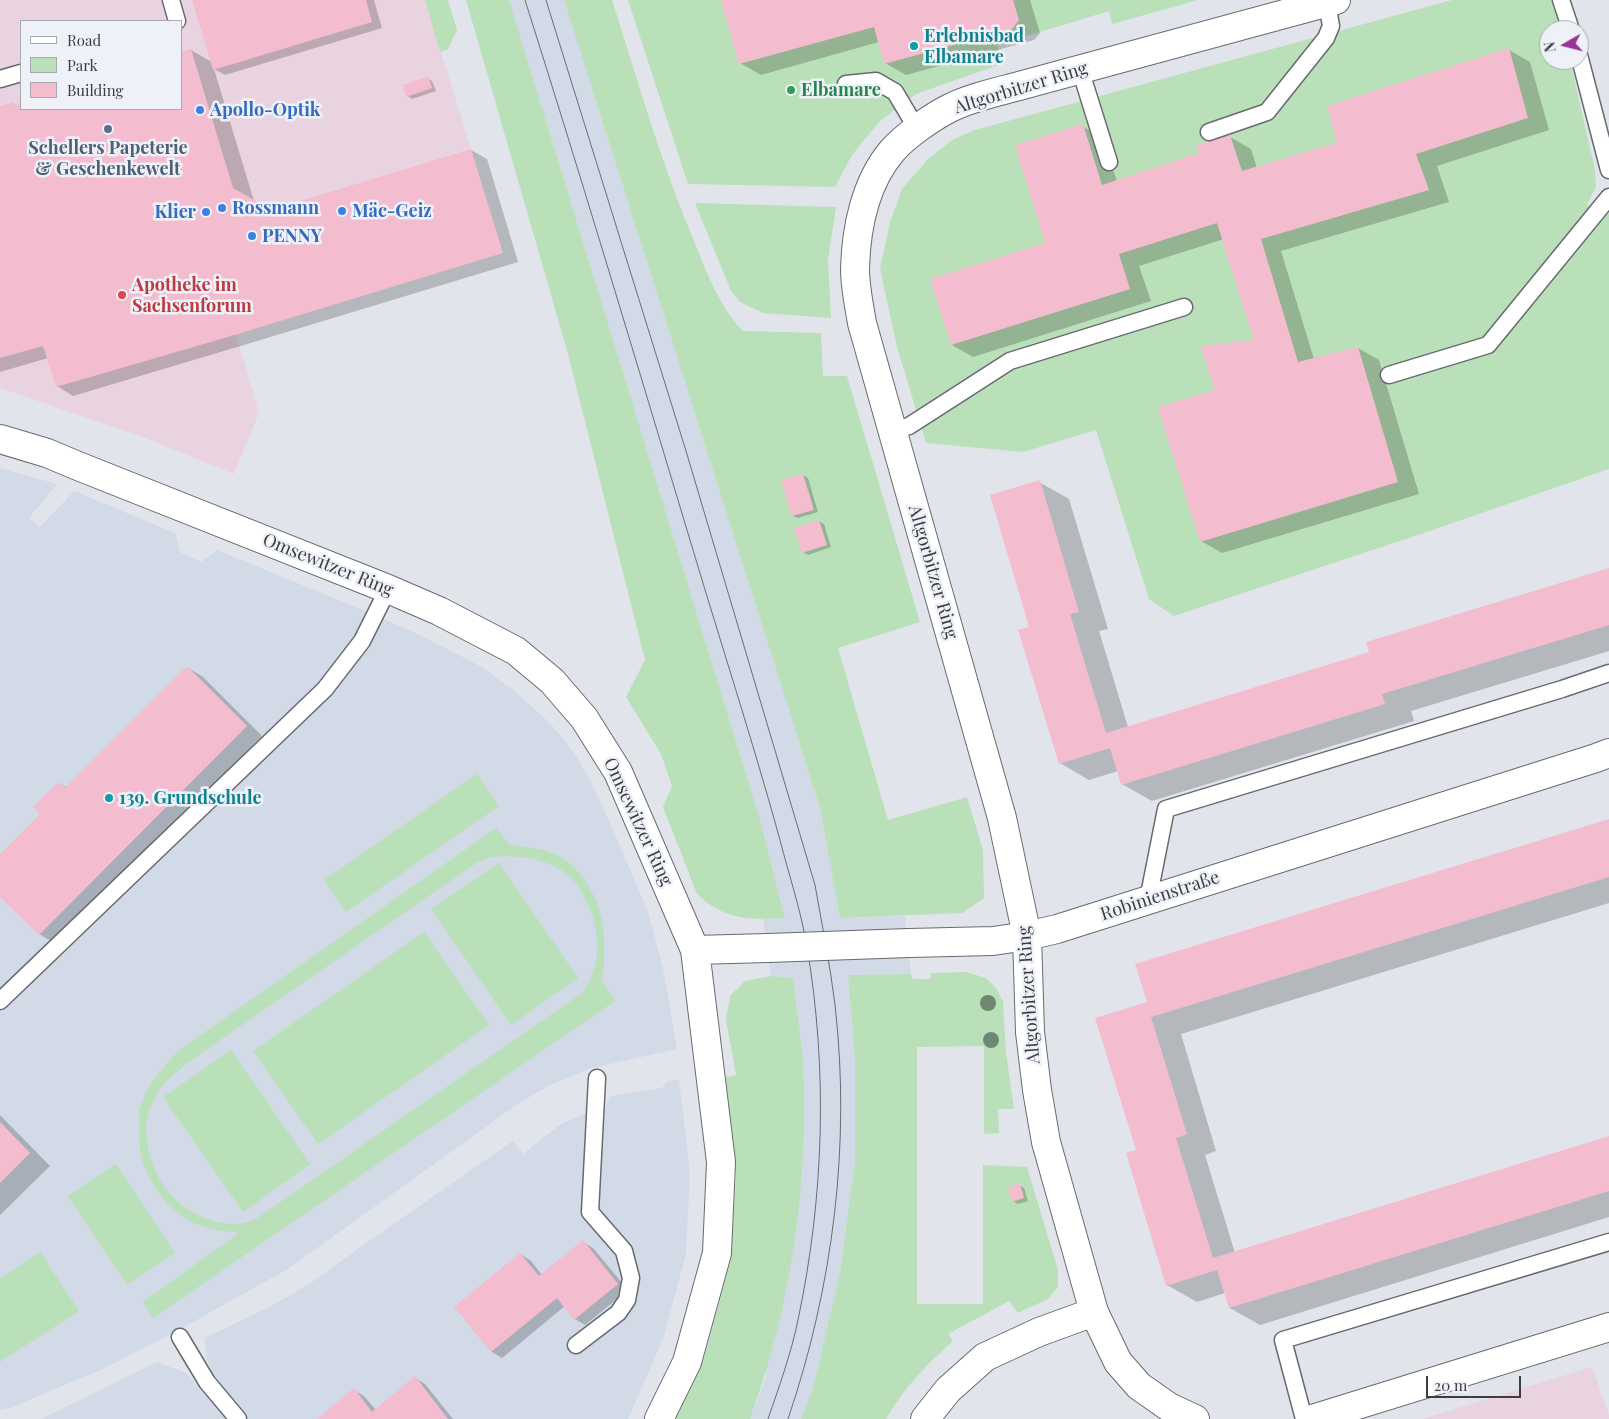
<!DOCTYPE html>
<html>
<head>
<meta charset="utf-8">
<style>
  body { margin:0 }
  #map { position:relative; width:1609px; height:1419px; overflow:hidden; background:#e1e5eb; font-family:"Playfair Display",serif }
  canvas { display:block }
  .legend { position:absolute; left:20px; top:20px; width:162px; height:90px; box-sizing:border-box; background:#eef2f8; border:1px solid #a7aaae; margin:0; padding:6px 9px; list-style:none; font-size:15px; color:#3c3d40 }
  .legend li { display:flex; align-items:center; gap:10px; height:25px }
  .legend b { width:25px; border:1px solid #a7aaae }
  .north { position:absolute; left:1539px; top:20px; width:50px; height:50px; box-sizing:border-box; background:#eef2f8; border:1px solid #a7aaae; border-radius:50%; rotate:262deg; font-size:14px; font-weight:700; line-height:20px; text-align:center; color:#3c3d40 }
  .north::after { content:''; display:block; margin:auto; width:18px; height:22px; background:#983399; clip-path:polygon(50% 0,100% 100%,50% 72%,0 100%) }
  .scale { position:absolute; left:1426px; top:1376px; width:95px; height:22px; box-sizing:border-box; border:2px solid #3c3d40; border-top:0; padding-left:6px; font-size:15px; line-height:18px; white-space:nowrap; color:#3c3d40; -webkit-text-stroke:4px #eef2f8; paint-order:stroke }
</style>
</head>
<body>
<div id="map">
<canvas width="1609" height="1419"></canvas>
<ul class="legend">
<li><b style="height:6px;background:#fff"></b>Road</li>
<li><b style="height:14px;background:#b9e0b8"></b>Park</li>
<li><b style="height:14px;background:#f4bdcf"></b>Building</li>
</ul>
<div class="north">N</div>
<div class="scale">20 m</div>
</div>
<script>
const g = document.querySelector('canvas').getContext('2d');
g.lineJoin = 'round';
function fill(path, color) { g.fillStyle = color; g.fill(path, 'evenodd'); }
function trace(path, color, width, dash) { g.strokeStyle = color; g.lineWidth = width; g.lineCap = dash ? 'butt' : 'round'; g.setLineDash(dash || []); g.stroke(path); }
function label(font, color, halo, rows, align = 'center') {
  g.font = font + ' "Playfair Display",serif'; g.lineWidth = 5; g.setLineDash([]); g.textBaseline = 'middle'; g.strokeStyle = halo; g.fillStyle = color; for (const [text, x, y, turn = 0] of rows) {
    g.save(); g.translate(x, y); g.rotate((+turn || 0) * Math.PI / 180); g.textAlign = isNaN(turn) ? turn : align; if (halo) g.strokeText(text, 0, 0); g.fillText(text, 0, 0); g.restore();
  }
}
fill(new Path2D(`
  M0,0H425L503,253L236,334L259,413L234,474L137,435L0,388ZM21,21H181V109H21Z
  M1592,1367L1609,1415V1419H1422Z`), '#ead3e0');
fill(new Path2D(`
  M509,0H564L820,808L840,918L905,916L911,974L848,975L855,1060V1160L840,1273L812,1392L801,1419H750L766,1377L793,978L771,976L763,919L785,918L760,820Z
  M0,468L57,484L29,518L40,527L74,491L175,533L180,552L201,562L217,550L375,615L422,636L482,667L518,694L551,724L574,753L590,779L615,834L648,912L663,968L677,1049L592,1068L550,1085L519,1103L288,1269L177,1331L103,1369L10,1408L0,1410Z
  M679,1079L690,1172L686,1254L663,1339L628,1419H41L157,1362L186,1373L199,1387L215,1377L207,1360L205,1338L275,1304L312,1282L369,1241L513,1141L523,1154L561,1124L587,1113L585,1134L603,1135L606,1103L612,1096L662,1088L667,1081Z`), '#d2dae7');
fill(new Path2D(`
  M425,0H448L457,30L448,49L440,52Z
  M466,0H509L760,820L785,918C749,920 724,920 697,894L663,807L672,786L661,754L626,697L645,660L568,354Z
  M564,0H612C638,81 661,163 694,241C707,273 719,306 743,331L821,333L823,376H847L920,622L838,648L888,820L967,797L983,850L984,898L962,913L840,918L820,808Z
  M628,0H1198L1112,24L1109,11L997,45L1004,63L916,94L880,121L852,155L835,187L688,184Z
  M1452,0H1551L1561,30H1549V60H1570L1595,170L1596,187L1587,204L1609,214V469L1421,534L1174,616L1149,599L1096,430L1023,452L926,443L897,347L880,269L890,222L902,189L928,159L952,140L975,130Z
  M695,203L836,207L828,260L831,318L763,313L740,302L731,291Z
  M477,774L499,806L346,912L324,880Z
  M496,828L510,845C525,847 541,848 555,854C564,857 573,866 579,873C606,905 607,940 602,981L615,1001L153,1318L143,1302L239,1233C228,1231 215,1231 204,1227C175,1218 149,1187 142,1158C139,1148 139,1138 139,1127C139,1121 138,1114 140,1108C146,1085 163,1068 178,1051ZM510,856C531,858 555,862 570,877C577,883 582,892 585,899C602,931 602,963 582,993L256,1219C250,1221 243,1224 237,1224C194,1224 158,1194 149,1152C146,1138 144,1124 149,1111C152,1103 157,1093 161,1087C168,1078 179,1071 187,1063L478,862L491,857Z
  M499,863L578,978L511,1025L431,909Z
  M424,932L489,1025L318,1144L253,1051Z
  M966,972L986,978L996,988L1003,1002L1006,1053L1014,1109H998L999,1133L984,1134V1046L917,1047V1304H983V1165L1027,1167L1058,1270V1287L1048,1299L1018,1313L1009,1301L948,1334L953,1341C925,1366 905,1387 886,1419H801L812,1392L840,1273L855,1160V1060L848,975L911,974L913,979H931V973Z
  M771,976L793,978C796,1006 801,1035 803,1064C809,1184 791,1307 750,1419H676L705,1355L731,1259L736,1176L725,1077L736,1075L726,1020L730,996L745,981Z
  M231,1050L310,1164L243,1212L163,1097Z
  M116,1164L175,1253L127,1285L68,1196Z
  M40,1252L79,1311L0,1362V1279Z`), '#b9e0b8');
fill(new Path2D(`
  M194,0H374L382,28L225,75L214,69L254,201L271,211L471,150L487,159L518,262L244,345L73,396L57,386L48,358L0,372V108L13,104L19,107L21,102V109H181L191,50L212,62Z
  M723,0H1030L1040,33L1034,40L906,75L885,63L879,42L761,75L740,63Z
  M1509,50L1530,62L1549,130L1437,166L1449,202L1281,251L1314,359L1358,348L1379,360L1419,494L1222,553L1201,541L1217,390L1256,341L1224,239L1139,266L1151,301L973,357L952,345L1047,244L1082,126L1103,138L1117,182L1200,154L1230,137L1251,149L1257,168L1339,144Z
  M427,78L432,81L436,91L412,99L408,96Z
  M803,475L808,478L818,512L798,518L793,516Z
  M1039,482L1069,499L1108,629L1099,631L1128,727L1371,653L1609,569V651L1411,711L1414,721L1152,801L1122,784L1118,771L1089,780L1060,763L1031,628Z
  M819,521L824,524L831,547L808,555L803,552Z
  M187,667L203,677L262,736L55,943L39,934L0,895V856L41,814L59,783L67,788Z
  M1609,820V903L1181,1034L1216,1151L1205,1155L1235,1253L1609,1137V1217L1260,1325L1230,1308L1225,1293L1197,1302L1167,1285L1138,1151L1148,1003Z
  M0,1115L50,1166L0,1215Z
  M1019,1185L1024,1188L1028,1201L1018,1204L1013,1201Z
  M583,1242L593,1248L628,1290L585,1325L575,1319L565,1306L502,1358L492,1352L456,1308L520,1254L531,1261L542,1275Z
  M415,1378L425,1384L453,1419H319L354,1390L364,1396L376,1410Z`), '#0003');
fill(new Path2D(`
  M192,0H366L372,22L213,70Z
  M721,0H1013L1019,20L1012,29L884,64L874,27L739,64Z
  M1509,48L1528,118L1416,154L1429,190L1261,239L1298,362L1358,347L1398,482L1200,542L1158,407L1215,390L1201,346L1254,340L1217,223L1119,254L1130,289L951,345L930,279L1045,243L1015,145L1083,124L1102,185L1199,153L1196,145L1230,135L1242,171L1337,143L1327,106Z
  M191,49L233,188L271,210L471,149L503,253L228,337L56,387L43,346L0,358V106L14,102L15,106L18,105L21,100V109H181V52Z
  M428,76L432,88L406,97L403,85Z
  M803,474L814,510L792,516L781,480Z
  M1040,480L1079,612L1070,614L1106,733L1369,652L1366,642L1609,568V625L1382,694L1385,704L1121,785L1110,748L1059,764L1018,630L1029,627L990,495Z
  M819,520L827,545L802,553L794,528Z
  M187,666L247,726L39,935L0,897V854L40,814L33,807L59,782L65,788Z
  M1609,819V877L1151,1017L1187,1134L1176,1138L1213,1258L1609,1136V1191L1229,1308L1217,1270L1166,1286L1126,1153L1136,1150L1095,1018L1147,1002L1135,964Z
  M0,1122L30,1153L0,1183Z
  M1020,1183L1024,1198L1012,1202L1008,1187Z
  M583,1240L618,1284L574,1320L557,1298L491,1352L454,1307L520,1253L539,1276Z
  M415,1376L448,1419H317L354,1388L372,1412Z`), '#f4bdcf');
const service = new Path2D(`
  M171,0L177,21
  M1561,0L1571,30
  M1579,55L1609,170
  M1080,69L1109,162
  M0,79L21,73
  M846,84L876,81L895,92L917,129
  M1209,132L1267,112L1326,38L1331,26L1327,3
  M1389,375L1488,345L1609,197
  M893,431L909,426L1010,361L1184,307
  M1148,900L1166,809L1562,689L1609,673
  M0,1001L325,689L362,641L388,589
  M180,1337L207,1382L238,1419
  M576,1345L618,1313L627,1300L631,1278L624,1251L590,1212L597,1078
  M1304,1419L1283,1340L1609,1242`);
const minor = new Path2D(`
  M0,439L47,453L78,466L388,589L439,611L516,651L552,681L584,718L618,772L695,950L721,1162L717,1253L687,1362L659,1419
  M909,943L993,941L1027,936L1057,929L1596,758L1609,753
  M695,950L768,948
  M925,1419L948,1390L985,1357L1039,1332L1094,1312
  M1195,1419L1169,1407L1139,1386L1118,1362L1094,1312L1046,1142L1037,1090L1030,1032L1027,936L1002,818L862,323C859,305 855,287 855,269C856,229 865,183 892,151C905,136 932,117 950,108C972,97 997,92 1019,86L1336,0
  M1312,1419L1609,1327`);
trace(service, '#676a70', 19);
trace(minor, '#676a70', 30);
trace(service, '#fff', 16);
trace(minor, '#fff', 28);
trace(new Path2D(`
  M525,0C583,183 638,367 693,550C722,647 753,742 780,840C789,875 801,911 807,947C828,1071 824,1197 798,1320C791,1354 779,1387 768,1419
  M546,0L686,451L815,885C822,925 830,964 835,1005C851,1144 833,1287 788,1419`), '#6b6c70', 1);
const minorBridge = new Path2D(`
  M768,948L909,943`);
trace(minorBridge, '#676a70', 30, []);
trace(minorBridge, '#fff', 28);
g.fillStyle = '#6e8874';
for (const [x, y] of [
  [988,1003],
  [991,1040]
]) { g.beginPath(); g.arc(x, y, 8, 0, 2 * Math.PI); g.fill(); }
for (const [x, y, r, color] of [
  [914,46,5,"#0f9aa8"],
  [791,90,5,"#2e9e5b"],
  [200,110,5,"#3f7fe0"],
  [108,129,5,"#5c6f8a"],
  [222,208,5,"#3f7fe0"],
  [342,211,5,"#3f7fe0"],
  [206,212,5,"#3f7fe0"],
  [252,236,5,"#3f7fe0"],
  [122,295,5,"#e0444e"],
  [109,798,5,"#0f9aa8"]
]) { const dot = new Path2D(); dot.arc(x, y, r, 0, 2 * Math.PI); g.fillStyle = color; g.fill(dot); trace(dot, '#eef2f8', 2); }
label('bold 18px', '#0d838f', '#eef2f8', [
  ["Erlebnisbad",924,36],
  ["Elbamare",924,57],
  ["139. Grundschule",119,798]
], 'left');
label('18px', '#3c3d40', '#eef2f8', [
  ["Altgorbitzer Ring",1021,88,-17],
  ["Omsewitzer Ring",328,565,22],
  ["Altgorbitzer Ring",933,572,74],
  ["Omsewitzer Ring",638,822,65],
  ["Robinienstraße",1160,896,-18],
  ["Altgorbitzer Ring",1029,995,-94]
]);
label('bold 18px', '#27864d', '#eef2f8', [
  ["Elbamare",801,90]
], 'left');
label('bold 18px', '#366cbe', '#eef2f8', [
  ["Apollo-Optik",210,110],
  ["Rossmann",232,208],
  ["Mäc-Geiz",352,211],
  ["Klier",196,212,"right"],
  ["PENNY",262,236]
], 'left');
label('bold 18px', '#4e5e75', '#eef2f8', [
  ["Schellers Papeterie",108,148],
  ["& Geschenkewelt",108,169]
]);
label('bold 18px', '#be3a42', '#eef2f8', [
  ["Apotheke im",132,285],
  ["Sachsenforum",132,306]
], 'left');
</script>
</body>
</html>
